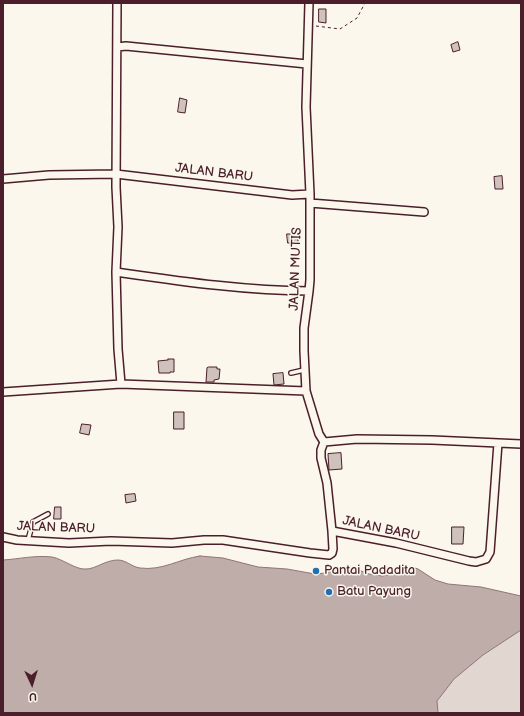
<!DOCTYPE html>
<html>
<head>
<meta charset="utf-8">
<style>
  body { margin:0 }
  #map { position:relative; width:524px; height:716px; overflow:hidden; background:#fbf7ec; font-family:"Balsamiq Sans",sans-serif }
  canvas { display:block }
  .frame { position:absolute; inset:0; border:4px solid #4a1f2b; pointer-events:none }
  .north { position:absolute; left:12px; top:664px; width:40px; height:40px; -webkit-text-stroke:3px #fbf7ec; paint-order:stroke; rotate:176deg; font-size:11px; font-weight:700; line-height:16px; text-align:center; color:#4a1f2b }
  .north::after { content:''; display:block; margin:auto; width:14px; height:18px; background:#4a1f2b; clip-path:polygon(50% 0,100% 100%,50% 72%,0 100%) }
</style>
</head>
<body>
<div id="map">
<canvas width="524" height="716"></canvas>
<div class="frame"></div>
<div class="north">U</div>
</div>
<script>
const g = document.querySelector('canvas').getContext('2d');
g.lineJoin = 'round';
function fill(path, color) { g.fillStyle = color; g.fill(path, 'evenodd'); }
function trace(path, color, width, dash) { g.strokeStyle = color; g.lineWidth = width; g.lineCap = dash ? 'butt' : 'round'; g.setLineDash(dash || []); g.stroke(path); }
function label(font, color, halo, rows, align = 'center') {
  g.font = font + ' "Balsamiq Sans",sans-serif'; g.lineWidth = 3; g.setLineDash([]); g.textBaseline = 'middle'; g.strokeStyle = halo; g.fillStyle = color; for (const [text, x, y, turn = 0] of rows) {
    g.save(); g.translate(x, y); g.rotate((+turn || 0) * Math.PI / 180); g.textAlign = isNaN(turn) ? turn : align; if (halo) g.strokeText(text, 0, 0); g.fillText(text, 0, 0); g.restore();
  }
}
fill(new Path2D(`
  M521,630V713H438L437,701L454,679L483,655Z`), '#e2d7d0');
const water = new Path2D(`
  M200,556L223,558L258,567L287,569L315,574L325,573L345,567H350L369,574L382,576L388,575L406,568L412,567L418,569L435,580L448,584L481,587L521,596V630L483,655L454,679L437,701L438,713H3V560C19,559 36,555 52,557C63,559 76,570 86,569C96,569 105,560 118,560C126,560 132,567 140,568C162,571 179,559 200,556Z`);
fill(water, '#bfadaa');
trace(water, '#907477', 1);
const building = new Path2D(`
  M319,9H326V23L319,22Z
  M458,42L460,50L453,52L451,45Z
  M180,98L187,100L185,113L178,112Z
  M502,176L503,189H495L494,177Z
  M287,234H298V243H288Z
  M168,359H174V372H170V373H159L158,361L168,360Z
  M209,367H217V369H220L219,379L214,380V382H206L207,368Z
  M283,373L284,384L274,385L273,374Z
  M174,412H184V429H174Z
  M82,424L91,425L89,435L80,433Z
  M341,453L342,469L329,470L328,454Z
  M135,494L136,501L126,503L125,495Z
  M55,507H61V519H54Z
  M452,527H464L463,544H452Z`);
fill(building, '#cfc2bc');
trace(building, '#4a1f2b', 1);
const service = new Path2D(`
  M291,373L304,370
  M28,540L33,522L48,514`);
const minor = new Path2D(`
  M117,3L116,187L118,227L116,272L118,349L121,384
  M309,3L306,107L310,194V280L309,291L304,328V351L306,391L319,434L324,442
  M117,47L126,46L307,64
  M3,179L49,175L116,174L292,195L310,194
  M310,203L424,212
  M116,272C179,281 246,291 309,291
  M3,392L121,384L306,391
  M324,442L357,439L432,440L521,444
  M332,531L396,543L469,561L476,562L486,559L490,552L498,443
  M3,537L17,540L69,543L111,541L172,543L204,540H223L310,553L329,555L332,553L333,549L332,531L327,483L321,458V450L324,442`);
trace(service, '#4a1f2b', 6);
trace(minor, '#4a1f2b', 10);
trace(new Path2D(`
  M316,26L340,29L357,18L365,3`), '#4a1f2b', 1, [3, 3]);
trace(service, '#fbf7ec', 3.5);
trace(minor, '#fbf7ec', 7);
for (const [x, y, r, color] of [
  [316,571,4,"#1f6fb2"],
  [329,592,4,"#1f6fb2"]
]) { const dot = new Path2D(); dot.arc(x, y, r, 0, 2 * Math.PI); g.fillStyle = color; g.fill(dot); trace(dot, '#fbf7ec', 1.5); }
label('13px', '#4a1f2b', '#fbf7ec', [
  ["JALAN BARU",214,173,7],
  ["JALAN MUTIS",296,269,-88],
  ["JALAN BARU",56,528,2],
  ["JALAN BARU",381,529,12]
]);
label('13px', '#4a1f2b', '#fbf7ec', [
  ["Pantai Padadita",324,571],
  ["Batu Payung",337,592]
], 'left');
</script>
</body>
</html>
